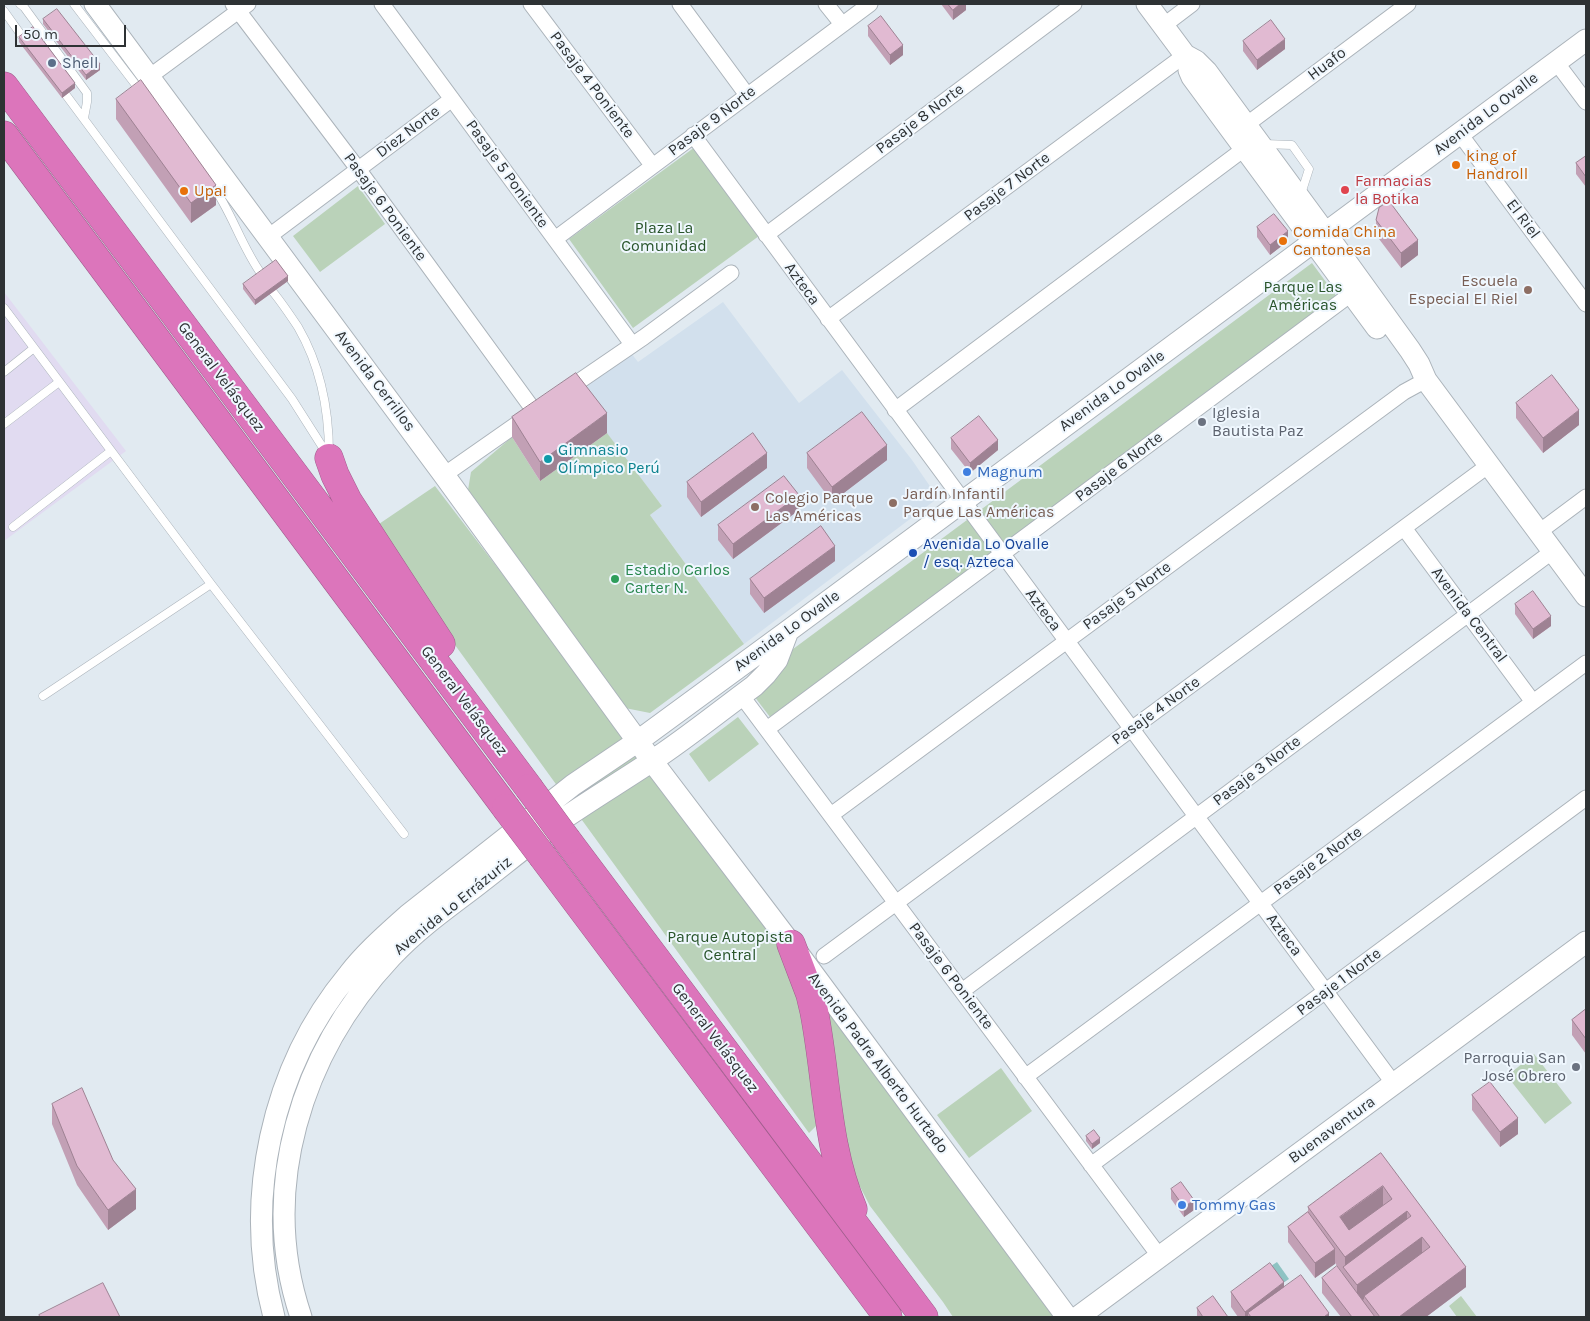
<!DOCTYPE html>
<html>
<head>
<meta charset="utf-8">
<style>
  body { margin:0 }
  #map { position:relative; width:1590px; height:1321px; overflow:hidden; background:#e1eaf1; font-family:Karla,sans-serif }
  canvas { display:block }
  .frame { position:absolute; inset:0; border:5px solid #2e3234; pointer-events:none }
  .scale { position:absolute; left:15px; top:25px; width:111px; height:22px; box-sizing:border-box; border:2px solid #2e3234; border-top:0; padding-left:6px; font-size:15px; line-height:18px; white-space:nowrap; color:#2e3234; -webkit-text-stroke:4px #eff7fe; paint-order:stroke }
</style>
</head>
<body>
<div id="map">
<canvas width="1590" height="1321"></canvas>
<div class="frame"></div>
<div class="scale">50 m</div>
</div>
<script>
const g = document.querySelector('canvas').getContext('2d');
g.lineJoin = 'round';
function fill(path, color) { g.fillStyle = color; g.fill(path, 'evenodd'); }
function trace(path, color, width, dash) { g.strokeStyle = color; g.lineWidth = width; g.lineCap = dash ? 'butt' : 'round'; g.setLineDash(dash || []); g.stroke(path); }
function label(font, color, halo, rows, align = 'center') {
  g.font = font + ' Karla,sans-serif'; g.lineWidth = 4; g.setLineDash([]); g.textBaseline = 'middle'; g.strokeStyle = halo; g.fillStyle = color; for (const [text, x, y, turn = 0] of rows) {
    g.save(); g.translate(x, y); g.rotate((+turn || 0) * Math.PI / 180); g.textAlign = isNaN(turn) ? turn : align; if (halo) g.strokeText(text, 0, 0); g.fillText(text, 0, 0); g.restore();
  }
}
fill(new Path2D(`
  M723,302L799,403L842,370L912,460L938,498L744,644L650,515L662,506L576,393L631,353L638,362Z`), '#d2e0ed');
fill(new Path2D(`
  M4,292L126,451L4,541Z`), '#e1dbf1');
fill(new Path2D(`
  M695,147L759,236L633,328L569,239Z
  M358,186L385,224L320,272L293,236Z
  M1312,263L1337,297L770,717L754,696L785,655L967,520Z
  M607,433L662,506L650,515L744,644L650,713L625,708L468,490L471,472L512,437L540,481Z
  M435,486L757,907L796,974L820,1122L809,1133L426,605L376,526Z
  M738,717L759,744L709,782L689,754Z
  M823,998L1055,1317H953L943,1302L870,1206L853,1173L848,1153Z
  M1534,1054L1572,1103L1545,1124L1507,1076Z
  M1001,1068L1032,1111L969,1158L937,1115Z
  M1461,1296L1477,1317H1457L1449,1306Z`), '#bad2b9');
fill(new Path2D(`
  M1277,1262L1289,1279L1280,1285L1268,1268Z`), '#8ec3c3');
const lane = new Path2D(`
  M20,4L24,7L87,93V102L84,118
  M74,4L142,93
  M4,11L24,39
  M66,95L292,399L327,454
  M1264,144L1292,145L1309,169L1301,194
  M211,183C232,212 241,246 262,275
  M273,292C282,303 290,315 298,327C320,365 329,410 329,454
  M4,308L211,584L404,834
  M4,372L34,348
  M4,424L59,382
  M13,527L111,451
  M43,696L211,584`);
const street = new Path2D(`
  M233,4L358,169L535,412
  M382,4L632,344
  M531,4L652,165
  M680,4L747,95
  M826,4L842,24
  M1163,26L1192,4
  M1556,62L1586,102
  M149,77L248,4
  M1246,125L1408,4
  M1460,134L1586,304
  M693,135L1394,1084
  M766,235L1074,4
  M268,237L452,99
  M555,239L870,4
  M828,319L1185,55
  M565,391L644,337L731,273
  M895,410L1244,149
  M444,475L527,417
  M1404,528L1533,702
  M1539,532L1586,497
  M741,695L1160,1257
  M767,729L1351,294
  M831,815L1404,392L1426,380
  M824,956L1489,465
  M962,991L1553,551
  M1025,1077L1586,663
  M1091,1165L1586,798`);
const secondary = new Path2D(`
  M95,4L444,475L652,761L791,944L1067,1317
  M1147,4L1185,55L1196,61L1207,72L1340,253L1410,350L1419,364L1426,380L1586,596
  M1189,70L1192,77L1377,328
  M274,1317C243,1200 271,1068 349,974C366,952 387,934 408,915L573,785L638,741L788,631L1586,40
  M301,1317C258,1189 301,1053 391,957C415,931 444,910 472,889C502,866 532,841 563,819C592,799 622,781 652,761C687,738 720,711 754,686L766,674L777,660L788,631
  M1078,1317L1586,942`);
const highway = new Path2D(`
  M4,86L529,788
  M4,135L506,808
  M329,458L335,475L348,501L441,644
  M567,840L924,1317
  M543,857L888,1317
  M791,944L810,994L814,1011C827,1077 826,1146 853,1209`);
trace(lane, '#abb3ba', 9);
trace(street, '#abb3ba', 17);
trace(secondary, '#abb3ba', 23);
trace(highway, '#9f5e8c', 29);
trace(lane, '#fff', 8);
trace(street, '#fff', 15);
trace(secondary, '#fff', 21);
trace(highway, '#dc75bb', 28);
const highwayBridge = new Path2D(`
  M529,788L567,840
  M506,808L543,857`);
trace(highwayBridge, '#9f5e8c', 29, []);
trace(highwayBridge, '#dc75bb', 28);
fill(new Path2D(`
  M941,4H966V10L953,20Z
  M43,19L100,70L86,80L43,24Z
  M868,26L903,55L890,65L868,36Z
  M19,37L75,88L62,98L19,42Z
  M1243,41L1285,49L1257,70L1243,51Z
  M116,99L216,205L191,223L116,119Z
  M1586,156V187L1576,174V163Z
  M1376,220L1418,255L1401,268L1376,235Z
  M1257,227L1288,241L1270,255L1257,237Z
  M288,281L255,305L243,289V284Z
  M1516,403L1579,425L1543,453L1516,418Z
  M512,417L607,433L540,481L512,437Z
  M951,438L998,450L970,473L951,449Z
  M807,453L887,460L832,502L807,468Z
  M767,468L701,517L687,497V482Z
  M799,510L733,559L718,540V525Z
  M835,561L764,613L750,594V579Z
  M1515,604L1551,626L1533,639L1515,614Z
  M1586,1009V1054L1572,1035V1020Z
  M1472,1095L1518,1134L1500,1147L1472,1110Z
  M52,1104L136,1209L108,1230L77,1185L52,1124Z
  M1086,1136L1100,1143L1092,1149L1086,1141Z
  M1381,1153L1466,1287L1426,1317H1341L1322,1293V1278L1343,1275V1274L1335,1263L1315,1278L1288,1242V1227L1308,1212V1207Z
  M1171,1189L1194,1210L1184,1217L1171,1199Z
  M1284,1287L1329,1317H1238L1231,1307V1292Z
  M1197,1308L1228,1317H1197Z`), '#c2a0b5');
fill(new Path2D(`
  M960,4H966V10L953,20V10Z
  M1285,39V49L1257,70V60Z
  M903,45V55L890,65V55Z
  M100,64V70L86,80V75Z
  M75,83V88L62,98V93Z
  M216,185V205L191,223V203Z
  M1288,231V241L1270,255V245Z
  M1418,240V255L1401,268V253Z
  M288,276V281L255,305V300Z
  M1579,410V425L1543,453V438Z
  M607,413V433L540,481V462Z
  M998,440V450L970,473V463Z
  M887,445V460L832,502V487Z
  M767,453V468L701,517V502Z
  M799,495V510L733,559V544Z
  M835,546V561L764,613V598Z
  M1551,616V626L1533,639V629Z
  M1518,1118V1134L1500,1147V1132Z
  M1100,1138V1143L1092,1149V1144Z
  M1383,1186V1206L1340,1237V1217Z
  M136,1189V1209L108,1230V1210Z
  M1194,1200V1210L1184,1217V1207Z
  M1407,1211V1231L1345,1270V1257Z
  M1422,1237V1256L1364,1296V1299L1357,1305V1285Z
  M1335,1249V1264L1315,1278V1263Z
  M1466,1267V1287L1426,1317H1399Z
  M1284,1282V1297L1248,1313V1317H1245V1312Z
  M1329,1313V1317H1324Z`), '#9e8293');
const building = new Path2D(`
  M948,4H960L953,10Z
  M57,9L100,64L86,75L43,19Z
  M881,16L903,45L890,55L868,26Z
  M1271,20L1285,39L1257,60L1243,41Z
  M33,27L75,83L62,93L19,37Z
  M141,80L216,185L191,203L116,99Z
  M1586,156V177L1576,163Z
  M1389,201L1418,240L1401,253L1376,220L1379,208Z
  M1274,214L1288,231L1270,245L1257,227Z
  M276,260L288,276L255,300L243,284Z
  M576,373L607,413L540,462L512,417Z
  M1552,375L1579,410L1543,438L1516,403Z
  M862,412L887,445L832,487L807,453Z
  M979,416L998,440L970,463L951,438Z
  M753,433L767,453L701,502L687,482Z
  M784,476L799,495L733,544L718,525Z
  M821,526L835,546L764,598L750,579Z
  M1533,591L1551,616L1533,629L1515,604Z
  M1586,1009V1039L1572,1020Z
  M1490,1082L1518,1118L1500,1132L1472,1095Z
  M82,1088L113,1160L136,1189L108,1210L77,1166L52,1104Z
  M1094,1130L1100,1138L1092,1144L1086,1136Z
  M1381,1153L1466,1267L1399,1317H1380L1364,1296L1430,1247L1422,1237L1357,1285L1343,1267L1411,1216L1407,1211L1345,1257L1308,1207ZM1383,1186L1392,1199L1349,1230L1340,1217Z
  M1181,1182L1194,1200L1184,1207L1171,1189Z
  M1308,1212L1335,1249L1315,1263L1288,1227Z
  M1270,1263L1284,1282L1245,1312L1231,1292Z
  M1337,1266L1375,1317H1352L1322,1278Z
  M1301,1275L1329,1313L1324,1317H1251L1248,1313Z
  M103,1283L120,1317H40L39,1315Z
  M1213,1296L1228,1317H1203L1197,1308Z`);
fill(building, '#e1bad2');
trace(building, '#9e8293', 1);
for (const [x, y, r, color] of [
  [52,63,5,"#5c6f8a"],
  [1456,165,5,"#e8710a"],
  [1345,190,5,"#e0444e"],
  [184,191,5,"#e8710a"],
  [1283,241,5,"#e8710a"],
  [1528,290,5,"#8d6e63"],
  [1202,422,5,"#6b7280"],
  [548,459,5,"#0f9aa8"],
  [967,472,5,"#3f7fe0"],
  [893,503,5,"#8d6e63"],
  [755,507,5,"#8d6e63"],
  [913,553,5,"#1a4fb4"],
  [615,579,5,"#2e9e5b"],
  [1576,1067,5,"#6b7280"],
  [1182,1205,5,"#3f7fe0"]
]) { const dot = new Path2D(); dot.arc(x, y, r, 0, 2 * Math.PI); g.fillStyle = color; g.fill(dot); trace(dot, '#eff7fe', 2); }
label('16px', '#4e5e75', '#eff7fe', [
  ["Shell",62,63]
], 'left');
label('16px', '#2e3234', '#eff7fe', [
  ["Huafo",1327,64,-37],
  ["Pasaje 4 Poniente",592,85,53],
  ["Avenida Lo Ovalle",1486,114,-37],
  ["Pasaje 8 Norte",920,119,-37],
  ["Pasaje 9 Norte",712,121,-37],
  ["Diez Norte",408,132,-37],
  ["Pasaje 5 Poniente",507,174,54],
  ["Pasaje 7 Norte",1007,187,-37],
  ["Pasaje 6 Poniente",385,207,54],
  ["El Riel",1523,219,53],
  ["Azteca",802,284,54],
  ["General Velásquez",221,377,53],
  ["Avenida Cerrillos",375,381,53],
  ["Avenida Lo Ovalle",1112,391,-36],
  ["Pasaje 6 Norte",1119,467,-37],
  ["Pasaje 5 Norte",1127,596,-36],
  ["Azteca",1043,610,53],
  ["Avenida Central",1469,615,53],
  ["Avenida Lo Ovalle",787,631,-36],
  ["General Velásquez",464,701,53],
  ["Pasaje 4 Norte",1156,711,-36],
  ["Pasaje 3 Norte",1257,771,-37],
  ["Pasaje 2 Norte",1318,861,-36],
  ["Avenida Lo Errázuriz",453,906,-39],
  ["Azteca",1284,935,53],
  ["Pasaje 6 Poniente",951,976,53],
  ["Pasaje 1 Norte",1339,982,-37],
  ["General Velásquez",715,1038,53],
  ["Avenida Padre Alberto Hurtado",878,1063,53],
  ["Buenaventura",1332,1130,-36]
]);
label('16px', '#c56008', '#eff7fe', [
  ["king of",1466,156],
  ["Handroll",1466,174],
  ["Upa!",194,191],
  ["Comida China",1293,232],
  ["Cantonesa",1293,250]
], 'left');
label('16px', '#be3a42', '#eff7fe', [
  ["Farmacias",1355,181],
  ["la Botika",1355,199]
], 'left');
label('16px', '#28542a', '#eff7fe', [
  ["Plaza La",664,228],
  ["Comunidad",664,246],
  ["Parque Las",1303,287],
  ["Américas",1303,305],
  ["Parque Autopista",730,937],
  ["Central",730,955]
]);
label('16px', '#785e54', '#eff7fe', [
  ["Escuela",1518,281,"right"],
  ["Especial El Riel",1518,299,"right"],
  ["Jardín Infantil",903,494],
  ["Parque Las Américas",903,512],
  ["Colegio Parque",765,498],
  ["Las Américas",765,516]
], 'left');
label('16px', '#5b616d', '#eff7fe', [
  ["Iglesia",1212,413],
  ["Bautista Paz",1212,431],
  ["Parroquia San",1566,1058,"right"],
  ["José Obrero",1566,1076,"right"]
], 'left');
label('16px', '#0d838f', '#eff7fe', [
  ["Gimnasio",558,450],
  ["Olímpico Perú",558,468]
], 'left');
label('16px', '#366cbe', '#eff7fe', [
  ["Magnum",977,472],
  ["Tommy Gas",1192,1205]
], 'left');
label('16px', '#164399', '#eff7fe', [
  ["Avenida Lo Ovalle",923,544],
  ["/ esq. Azteca",923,562]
], 'left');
label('16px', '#27864d', '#eff7fe', [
  ["Estadio Carlos",625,570],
  ["Carter N.",625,588]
], 'left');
</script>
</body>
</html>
